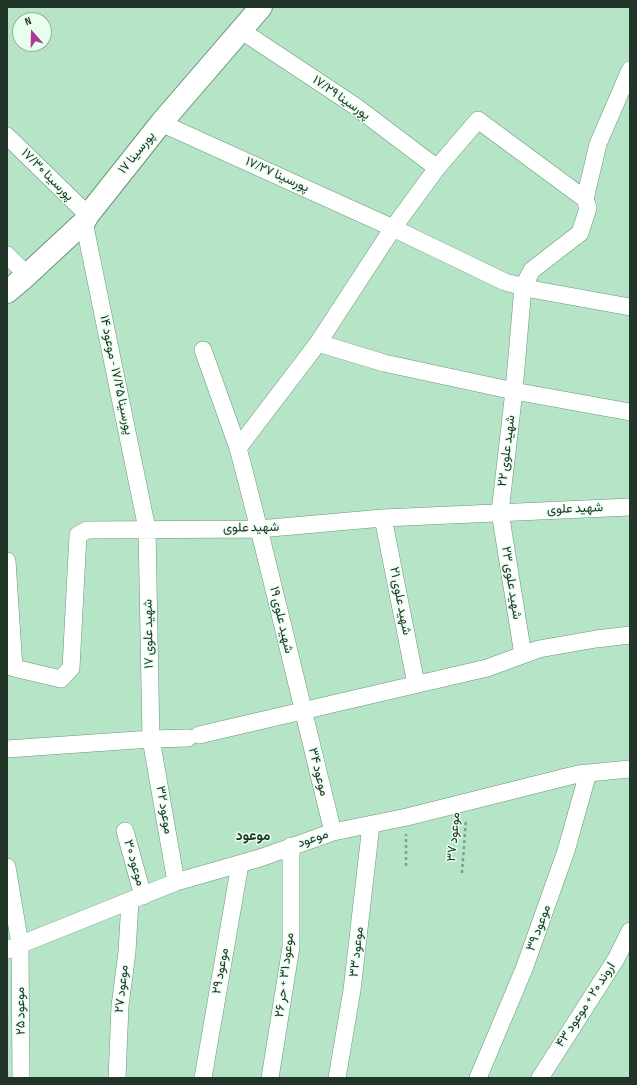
<!DOCTYPE html>
<html>
<head>
<meta charset="utf-8">
<style>
  body { margin:0 }
  #map { position:relative; width:637px; height:1085px; overflow:hidden; background:#b5e4c6; font-family:"Sofia Sans Condensed",sans-serif }
  canvas { display:block }
  .frame { position:absolute; inset:0; border:8px solid #223529; pointer-events:none }
  .north { position:absolute; left:12px; top:12px; width:40px; height:40px; box-sizing:border-box; background:#e8ffef; border:1px solid #99aea0; border-radius:50%; rotate:340deg; font-size:11px; font-weight:700; line-height:16px; text-align:center; color:#223529 }
  .north::after { content:''; display:block; margin:auto; width:14px; height:18px; background:#ac3a95; clip-path:polygon(50% 0,100% 100%,50% 72%,0 100%) }
</style>
</head>
<body>
<div id="map">
<canvas width="637" height="1085"></canvas>
<div class="frame"></div>
<div class="north">N</div>
</div>
<script>
const g = document.querySelector('canvas').getContext('2d');
g.lineJoin = 'round';
function trace(path, color, width, dash) { g.strokeStyle = color; g.lineWidth = width; g.lineCap = dash ? 'butt' : 'round'; g.setLineDash(dash || []); g.stroke(path); }
function label(font, color, halo, rows, align = 'center') {
  g.font = font + ' "Sofia Sans Condensed",Vazirmatn,sans-serif'; g.lineWidth = 3; g.setLineDash([]); g.textBaseline = 'middle'; g.strokeStyle = halo; g.fillStyle = color; for (const [text, x, y, turn = 0] of rows) {
    g.save(); g.translate(x, y); g.rotate((+turn || 0) * Math.PI / 180); g.textAlign = isNaN(turn) ? turn : align; if (halo) g.strokeText(text, 0, 0); g.fillText(text, 0, 0); g.restore();
  }
}
const street = new Path2D(`
  M242,31L355,106L437,168
  M161,123L393,228L505,282L536,290L630,307
  M7,136L88,215
  M84,222L147,529L151,739L176,882
  M7,255L27,275
  M318,343L384,363L514,391L630,412
  M203,350L238,448
  M383,518L416,684
  M7,561L14,668
  M523,655L500,512L514,391L523,287L532,270L580,233L588,208L585,199
  M7,665L14,668L61,679L71,668L78,535L87,530L259,529L383,518L630,507
  M199,735L487,668L539,649L596,639L630,635
  M7,749L151,739L188,738
  M125,831L143,896
  M333,832C301,704 272,575 238,448L318,343L393,228L437,168L478,120L585,199L598,144L630,70
  M7,867L20,944L21,1078
  M7,950L176,882L260,858L333,832L407,817L578,774L630,769
  M117,1078L120,1006L127,952L130,901
  M203,1078L240,864
  M270,1078L291,947V846
  M337,1078L352,990L371,825
  M478,1078L524,969L566,851L588,773
  M540,1078L616,959L630,931`);
const secondary = new Path2D(`
  M7,292L27,275L84,222L88,215L161,123L261,7`);
trace(street, '#6a967a', 18);
trace(secondary, '#6a967a', 24);
trace(new Path2D(`
  M406,866V834
  M462,873L466,819`), '#7da18a', 2.5, [3, 3]);
trace(street, '#fff', 17);
trace(secondary, '#fff', 22);
label('13px', '#223529', '#e8ffef', [
  ["پورسینا ۱۷/۲۹",341,98,35],
  ["پورسینا ۱۷",137,153,-51],
  ["پورسینا ۱۷/۳۰",47,175,45],
  ["پورسینا ۱۷/۲۷",277,175,24],
  ["پورسینا ۱۷/۲۵ - موعود ۱۴",116,375,78],
  ["شهید علوی ۲۲",507,451,-83],
  ["شهید علوی",575,509,-2],
  ["شهید علوی",251,528,-1],
  ["شهید علوی ۲۳",511,583,81],
  ["شهید علوی ۲۱",400,601,79],
  ["شهید علوی ۱۹",281,620,77],
  ["شهید علوی ۱۷",149,634,-91],
  ["موعود ۳۴",318,772,76],
  ["موعود ۳۲",164,810,80],
  ["موعود ۳۷",454,837,-85],
  ["موعود",313,839,-19],
  ["موعود ۳۰",134,863,74],
  ["موعود ۳۹",539,928,-70],
  ["موعود ۳۳",357,952,-84],
  ["موعود ۲۹",221,971,-80],
  ["موعود ۳۱ + حر ۲۶",285,975,-83],
  ["موعود ۲۷",122,989,-84],
  ["اروند ۲۰ + موعود ۴۳",586,1005,-57],
  ["موعود ۲۵",21,1011,-91]
]);
label('bold 14px', '#223529', '#e8ffef', [
  ["موعود",253,836]
]);
</script>
</body>
</html>
